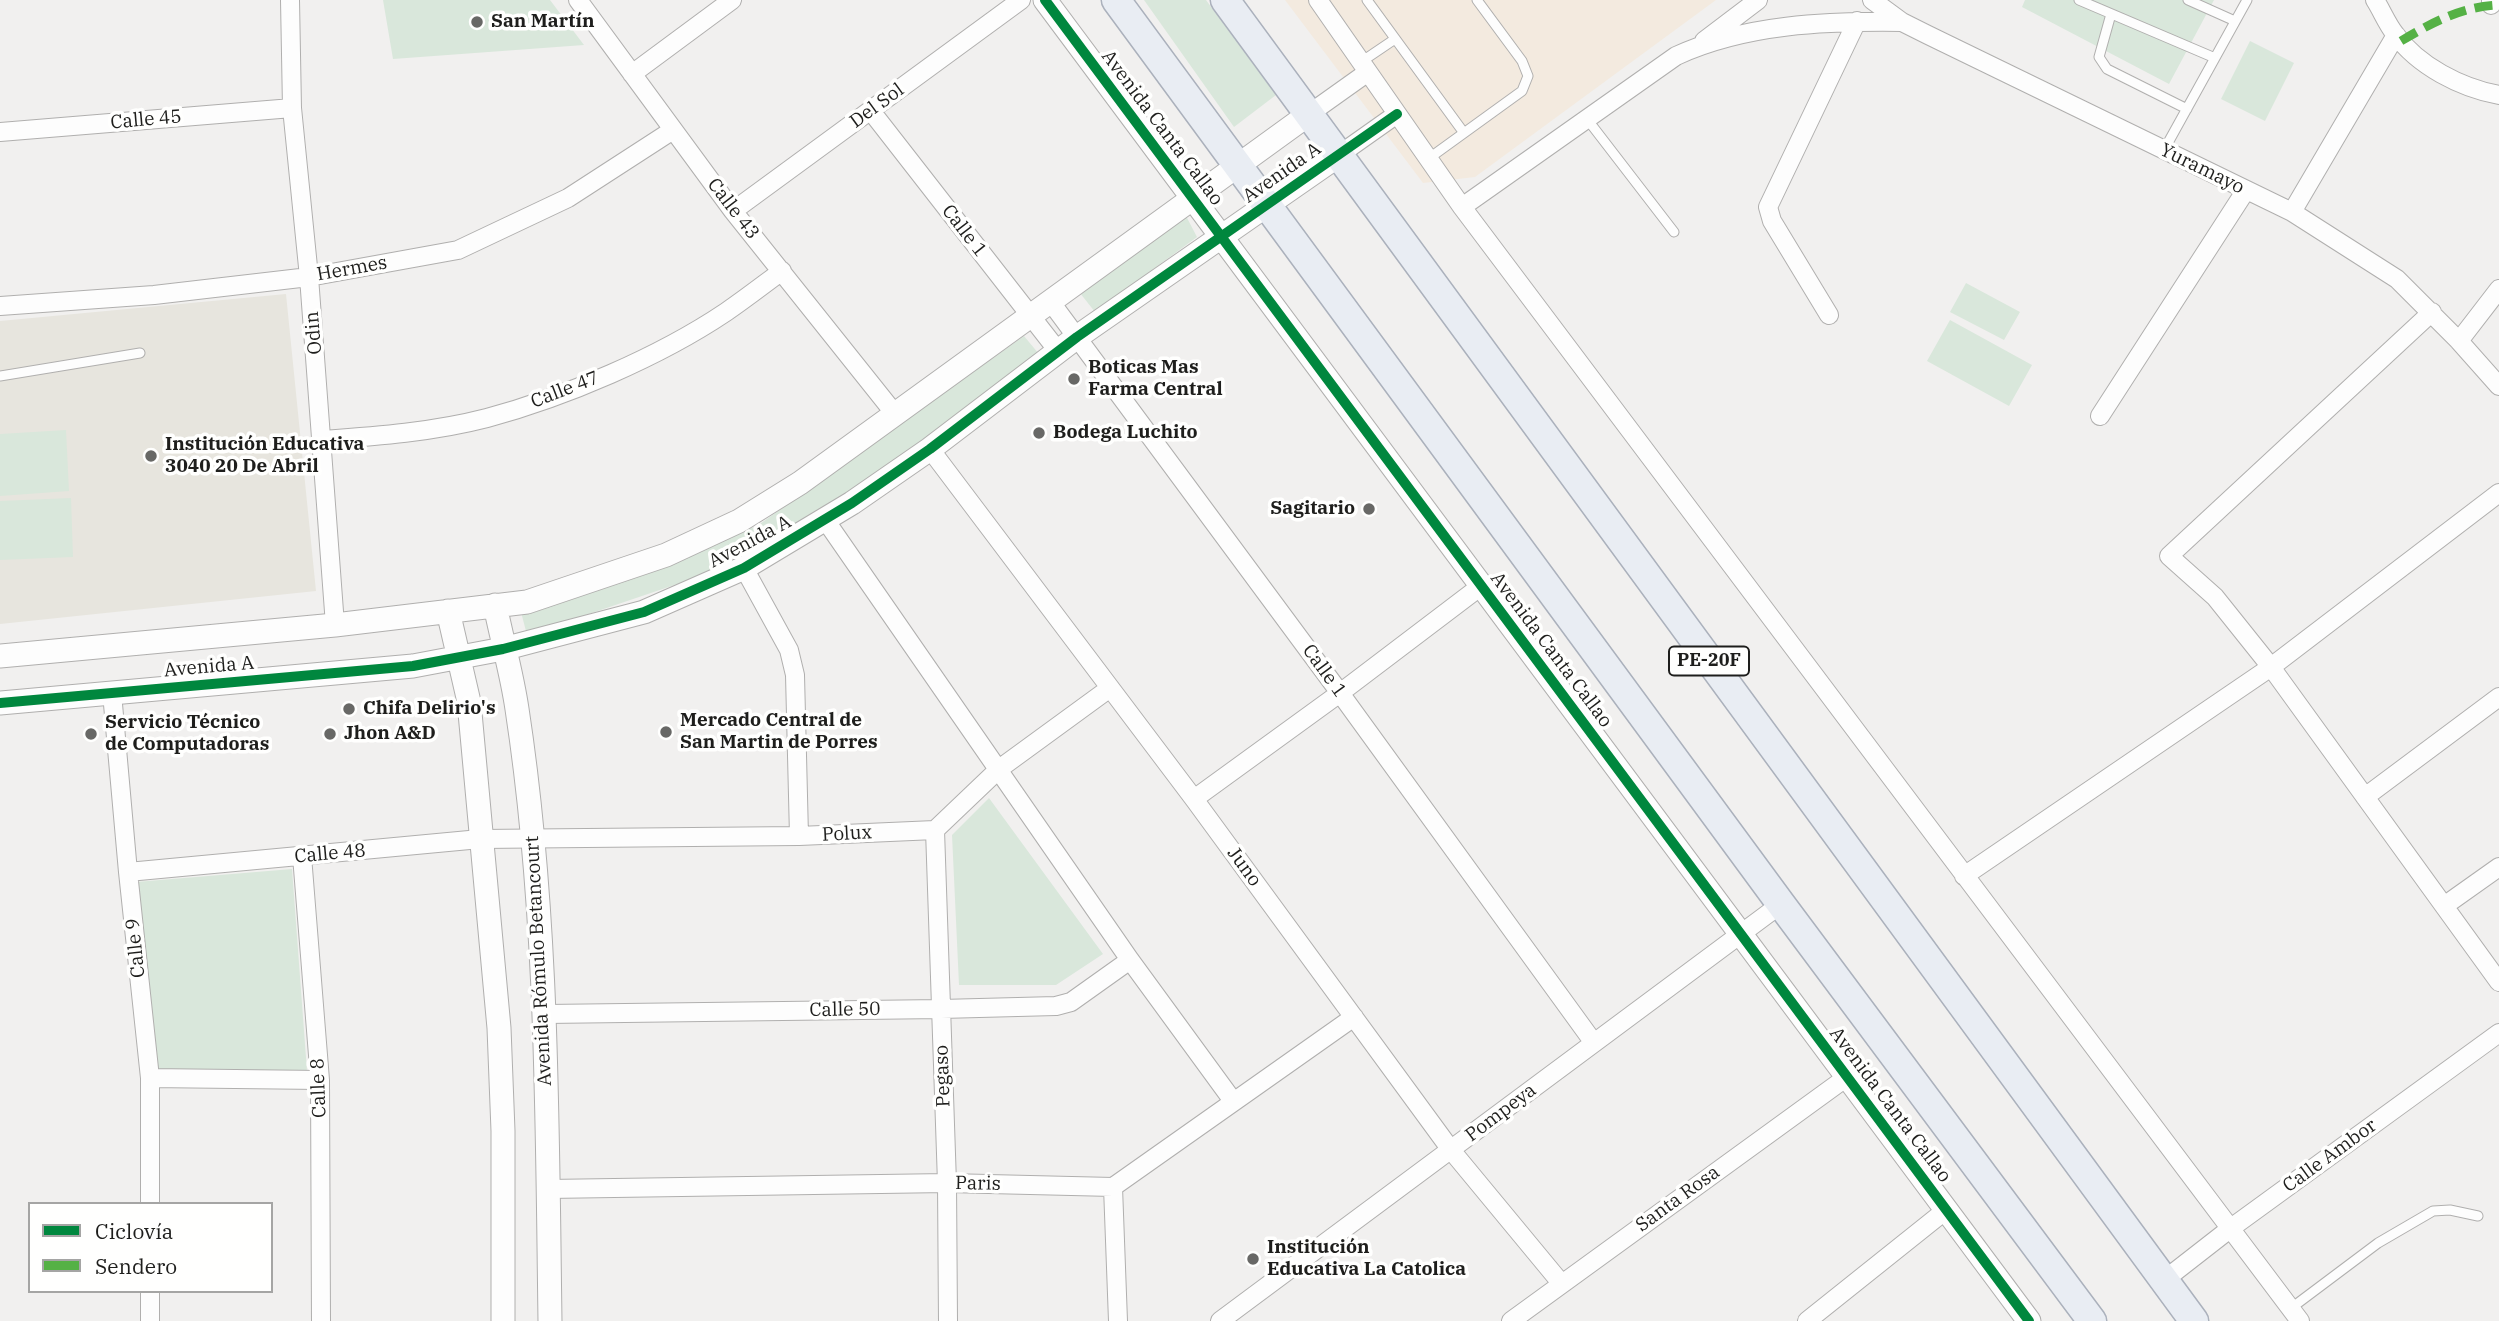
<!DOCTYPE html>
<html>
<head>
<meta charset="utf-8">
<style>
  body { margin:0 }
  #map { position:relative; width:2499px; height:1321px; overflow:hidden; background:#f1f0ef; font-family:"IBM Plex Serif",serif }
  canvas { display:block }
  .legend { position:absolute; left:28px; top:1202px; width:245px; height:91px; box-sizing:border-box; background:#fffffe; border:2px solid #a5a5a4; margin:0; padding:9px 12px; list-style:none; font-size:21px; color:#1e1e1c }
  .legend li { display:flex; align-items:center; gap:14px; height:35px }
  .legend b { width:35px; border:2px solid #a5a5a4 }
</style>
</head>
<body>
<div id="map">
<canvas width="2499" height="1321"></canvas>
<ul class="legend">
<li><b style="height:9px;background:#00873e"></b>Ciclovía</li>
<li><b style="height:9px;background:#55b145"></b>Sendero</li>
</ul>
</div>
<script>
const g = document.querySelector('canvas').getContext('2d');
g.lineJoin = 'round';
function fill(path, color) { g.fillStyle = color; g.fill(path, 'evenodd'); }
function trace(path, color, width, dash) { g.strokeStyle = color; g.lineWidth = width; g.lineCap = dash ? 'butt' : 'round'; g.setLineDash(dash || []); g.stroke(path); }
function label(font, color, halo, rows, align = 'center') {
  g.font = font + ' "IBM Plex Serif",serif'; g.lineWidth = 7; g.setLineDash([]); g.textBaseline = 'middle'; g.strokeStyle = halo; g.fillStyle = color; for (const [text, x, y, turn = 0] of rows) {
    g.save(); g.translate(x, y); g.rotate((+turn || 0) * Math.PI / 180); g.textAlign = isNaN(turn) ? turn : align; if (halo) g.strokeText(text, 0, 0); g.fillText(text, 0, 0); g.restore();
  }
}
fill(new Path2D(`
  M1285,0H1716L1475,177L1423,183Z`), '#f3eadf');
fill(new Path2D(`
  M286,294L316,591L0,624V321Z`), '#e7e5de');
fill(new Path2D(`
  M383,0H550L584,45L393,59Z
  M1144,0H1206L1276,95L1234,127Z
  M2025,0H2214L2169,84L2022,7Z
  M2250,41L2294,63L2265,121L2221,99Z
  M1186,216L1197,237L1095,312L1080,293Z
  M1966,283L2020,312L2004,340L1950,312Z
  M1950,320L2032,365L2009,406L1927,361Z
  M1024,336L1039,354L827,510L698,577L527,635L521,612L757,526Z
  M66,430L69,491L0,496V434Z
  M71,498L73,557L0,560V501Z
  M989,798L1103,954L1056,985H959L952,835Z
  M292,869L307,1071L156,1072L136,882Z`), '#d9e7db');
const service = new Path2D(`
  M1367,0L1464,133
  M2079,0L2215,58
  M2188,0L2235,21
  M2111,14L2099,57L2107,69L2187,109
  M1361,62L1395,39
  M1587,119L1674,232
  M2164,150L2247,0
  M1428,159L1522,91L1528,76L1522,61L1477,0
  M0,376L140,353
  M2290,1309L2378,1243L2433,1211L2450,1210L2478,1216`);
const minor = new Path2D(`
  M290,0L292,108L309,277L335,625
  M578,0L733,211L895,414
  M1318,0L1462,207L2300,1321
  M1872,0L1902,22L1928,35L2292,212L2397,279L2459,341L2499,386
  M2375,0C2382,11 2387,24 2395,34C2418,66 2461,88 2499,95
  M2491,0V5
  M1704,41L1758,0
  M632,74L732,0
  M871,111L1058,351
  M1309,114L1368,72
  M0,132L292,108
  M1339,155L1397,114
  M1462,207L1676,56C1745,24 1827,21 1902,22
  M733,211L1021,0
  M2292,212L2396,35
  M1050,301L1340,693L1594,1043
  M0,306L154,295L309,277L458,250L568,198L673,130
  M2432,312L2169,556L2215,597L2271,667L2499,982
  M1829,315L1772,221L1768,207L1857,21
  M2459,341L2499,289
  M2100,416L2246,190
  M323,440C378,436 433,432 487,418C565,397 659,357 726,312C745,299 763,285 782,271
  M930,449L1194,799L1451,1150L1561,1283
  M826,521L1130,960L1233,1101
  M744,568L789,650L795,675L799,836
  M112,693L128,872L150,1078V1204
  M2365,797L2499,697
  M1194,799L1340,693L1481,586
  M935,830L947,1183L948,1321
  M302,856L320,1080L321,1321
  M128,872L480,839L799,836L935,830L999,769L1110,688
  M1964,876L2271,667L2499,493
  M2444,906L2499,867
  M546,1014L941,1009L1056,1006L1071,1002L1130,960
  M150,1078L320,1080
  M1113,1187L1118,1321
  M548,1189L947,1183L1113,1187L1354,1017
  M2163,1281L2231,1228L2499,1033
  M150,1291V1321
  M1220,1321L1781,904
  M1511,1321L1847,1077
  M1807,1321L1946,1210`);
const tertiary = new Path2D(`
  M1045,0L2029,1321
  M495,605C502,640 512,674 517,709C548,912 547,1116 550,1321
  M448,611L469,702L499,1028L503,1131V1321
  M0,656L335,625L527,602L666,555L739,521L800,483L1309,114
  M0,703L413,666L503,649L644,612L744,568L852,503L930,449L1077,337L1339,155`);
const primary = new Path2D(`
  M1116,0L1781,904L2092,1321
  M1225,0L2194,1321`);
trace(service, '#b0afae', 11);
trace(minor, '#b0afae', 20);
trace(tertiary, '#b0afae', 25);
trace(primary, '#abb1bc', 31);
trace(service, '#fdfdfd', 9);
trace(minor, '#fdfdfd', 18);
trace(tertiary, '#fdfdfd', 23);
trace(primary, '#e9edf3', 28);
trace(new Path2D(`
  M2401,41C2431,23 2463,6 2499,5`), '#55b145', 9, [18, 9]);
trace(new Path2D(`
  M1045,0L2029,1321
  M0,703L413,666L503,649L644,612L744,568L852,503L930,449L1077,337L1397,114`), '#00873e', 10);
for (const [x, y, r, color] of [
  [477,22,7,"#686866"],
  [1074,379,7,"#686866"],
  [1039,433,7,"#686866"],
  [151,456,7,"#686866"],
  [1369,509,7,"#686866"],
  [349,709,7,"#686866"],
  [666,732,7,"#686866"],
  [91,734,7,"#686866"],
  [330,734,7,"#686866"],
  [1253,1259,7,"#686866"]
]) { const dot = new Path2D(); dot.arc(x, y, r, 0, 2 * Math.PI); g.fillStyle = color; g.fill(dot); trace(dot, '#fffffe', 2.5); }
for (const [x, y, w] of [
  [1709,661,80]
]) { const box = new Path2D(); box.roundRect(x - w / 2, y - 14.5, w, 29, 5); g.fillStyle = '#fffffe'; g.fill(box); trace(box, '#1e1e1c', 2); }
label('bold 18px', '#1e1e1c', null, [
  ["PE-20F",1709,661]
]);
label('bold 19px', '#1e1e1c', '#fffffe', [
  ["San Martín",491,22],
  ["Boticas Mas",1088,368],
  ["Farma Central",1088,390],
  ["Bodega Luchito",1053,433],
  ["Institución Educativa",165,445],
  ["3040 20 De Abril",165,467],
  ["Sagitario",1355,509,"right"],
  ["Chifa Delirio's",363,709],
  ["Mercado Central de",680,721],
  ["San Martin de Porres",680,743],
  ["Servicio Técnico",105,723],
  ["de Computadoras",105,745],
  ["Jhon A&D",344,734],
  ["Institución",1267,1248],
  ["Educativa La Catolica",1267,1270]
], 'left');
label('19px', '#1e1e1c', '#fffffe', [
  ["Del Sol",877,106,-36],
  ["Calle 45",146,120,-5],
  ["Avenida Canta Callao",1162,128,53],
  ["Yuramayo",2202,169,26],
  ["Avenida A",1282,173,-35],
  ["Calle 43",733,209,52],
  ["Calle 1",964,231,52],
  ["Hermes",352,269,-10],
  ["Odin",314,333,-95],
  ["Calle 47",565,390,-21],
  ["Avenida A",750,542,-28],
  ["Avenida Canta Callao",1551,650,53],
  ["Avenida A",209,667,-5],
  ["Calle 1",1324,671,54],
  ["Polux",847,834,-3],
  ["Calle 48",330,854,-5],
  ["Juno",1244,867,54],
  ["Calle 9",136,948,-96],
  ["Avenida Rómulo Betancourt",539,961,-93],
  ["Calle 50",845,1010,-1],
  ["Pegaso",943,1076,-92],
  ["Calle 8",319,1088,-92],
  ["Avenida Canta Callao",1890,1105,53],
  ["Pompeya",1501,1113,-37],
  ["Calle Ambor",2330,1156,-36],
  ["Paris",978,1184,1],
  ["Santa Rosa",1678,1199,-36]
]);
</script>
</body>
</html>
